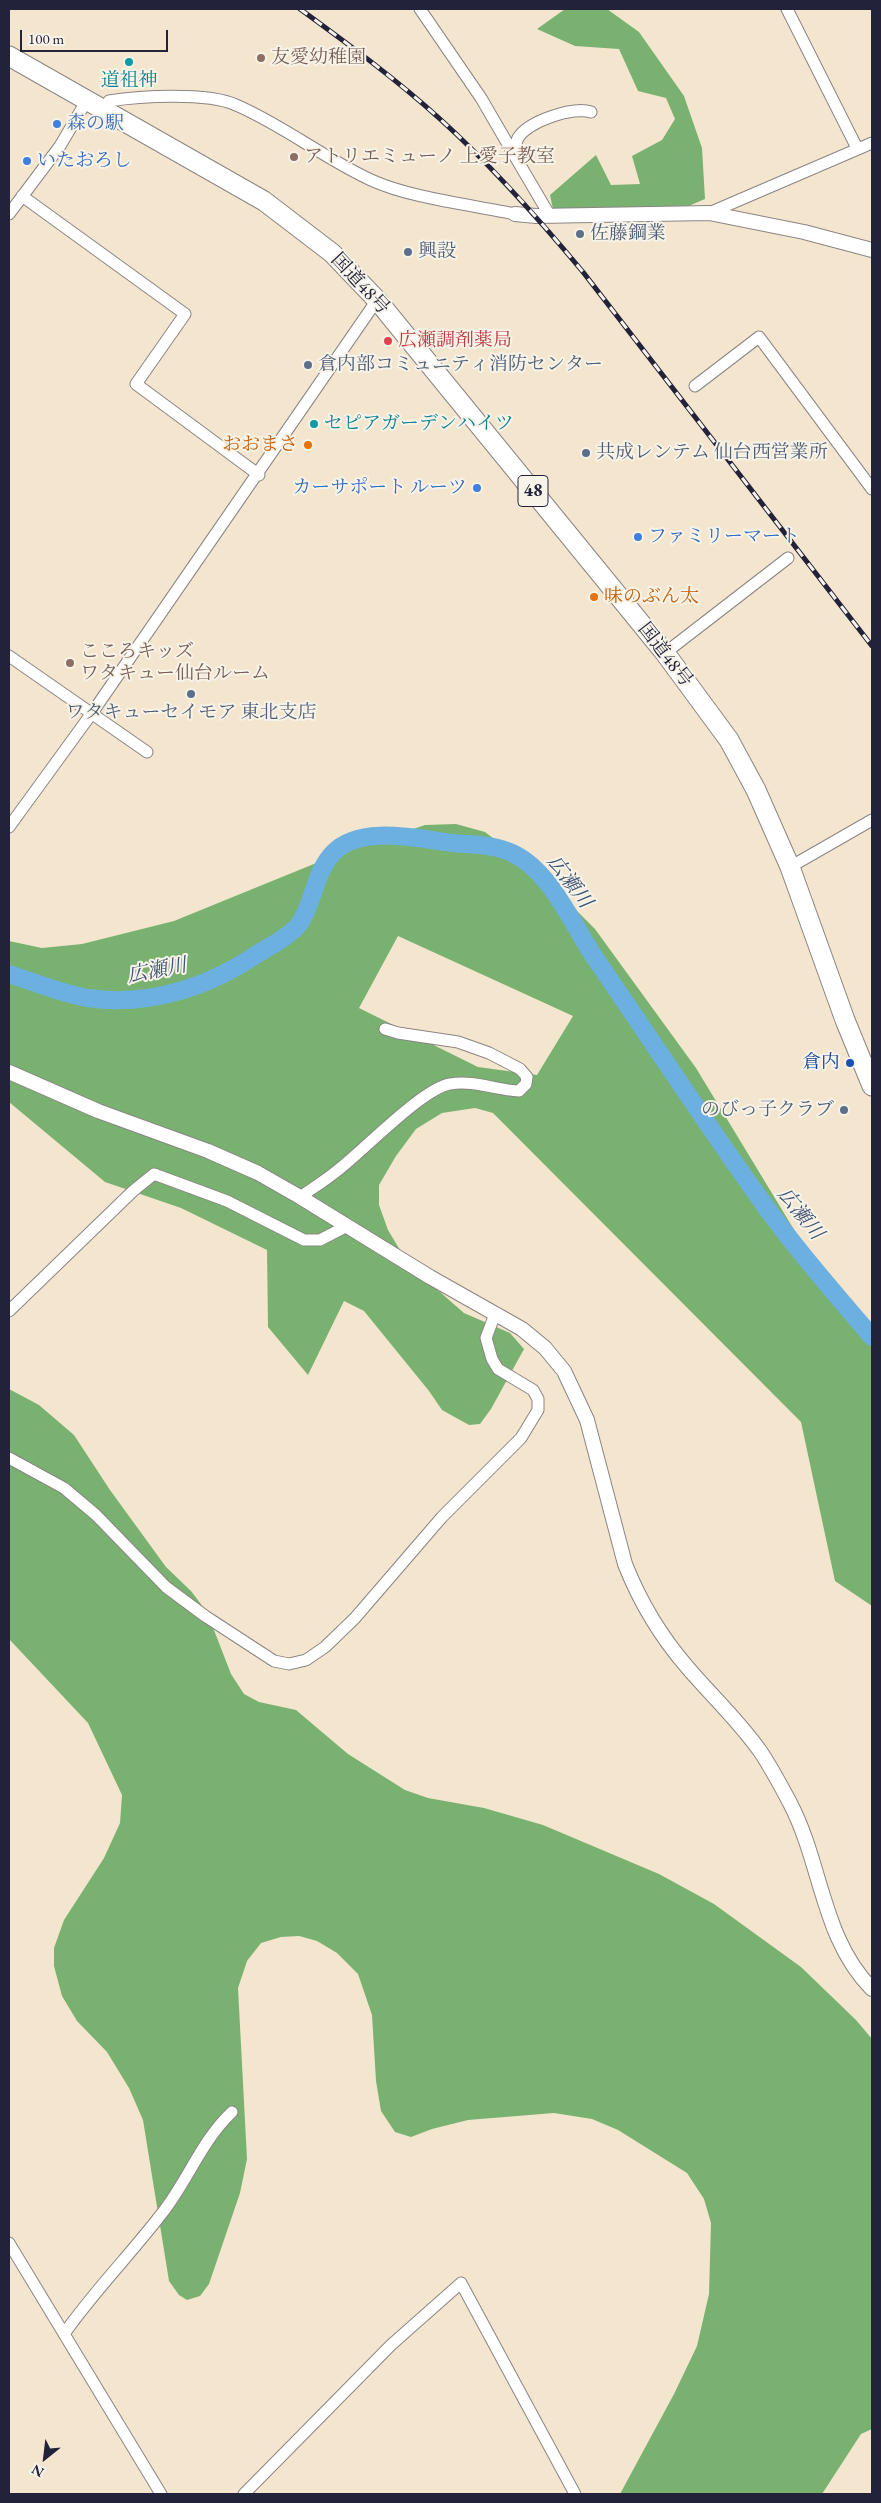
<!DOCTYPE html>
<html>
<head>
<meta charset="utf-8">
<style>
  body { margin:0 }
  #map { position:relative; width:881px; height:2503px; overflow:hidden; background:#f4e6ce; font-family:"EB Garamond",serif }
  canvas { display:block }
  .frame { position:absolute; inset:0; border:10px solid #22223b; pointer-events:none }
  .north { position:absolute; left:20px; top:2433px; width:50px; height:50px; -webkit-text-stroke:4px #f7f3e8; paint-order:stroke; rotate:209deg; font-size:14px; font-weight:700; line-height:20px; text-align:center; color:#22223b }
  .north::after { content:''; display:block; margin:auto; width:18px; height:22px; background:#22223b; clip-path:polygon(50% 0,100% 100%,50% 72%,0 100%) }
  .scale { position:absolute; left:20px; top:30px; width:148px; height:22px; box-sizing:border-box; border:2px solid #22223b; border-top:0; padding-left:6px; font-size:15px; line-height:18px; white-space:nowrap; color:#22223b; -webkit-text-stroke:4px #f7f3e8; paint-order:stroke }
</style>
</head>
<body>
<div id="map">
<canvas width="881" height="2503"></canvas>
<div class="frame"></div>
<div class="north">N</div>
<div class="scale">100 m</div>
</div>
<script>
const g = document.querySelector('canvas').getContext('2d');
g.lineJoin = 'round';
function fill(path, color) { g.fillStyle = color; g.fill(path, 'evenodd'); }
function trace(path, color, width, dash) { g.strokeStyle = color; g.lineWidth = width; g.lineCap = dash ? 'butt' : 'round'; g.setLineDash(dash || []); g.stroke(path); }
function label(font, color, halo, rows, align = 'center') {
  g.font = font + ' "EB Garamond","Noto Serif JP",serif'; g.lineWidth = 4; g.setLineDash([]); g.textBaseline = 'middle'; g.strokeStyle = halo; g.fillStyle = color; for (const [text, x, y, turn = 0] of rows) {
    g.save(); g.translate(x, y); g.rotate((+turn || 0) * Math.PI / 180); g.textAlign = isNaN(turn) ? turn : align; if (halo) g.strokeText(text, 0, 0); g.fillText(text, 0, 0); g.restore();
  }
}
fill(new Path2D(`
  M565,9H607L639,32L684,96L702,148L705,199L684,208L553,209L550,195L596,155L611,185L640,184L632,156L662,140L675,119L666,98L638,91L619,49L575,46L537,29Z
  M456,824L485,832L539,873L595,929L696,1068L807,1251L872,1338V1606L835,1581L801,1422L493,1113L475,1108L442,1113L416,1129L396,1156L379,1185V1205L388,1230L409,1265L464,1313L510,1333L524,1349L491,1409L480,1424L469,1425L442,1410L429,1391L364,1311L344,1301L308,1375L268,1327L267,1250L181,1208L105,1182L9,1102V941L42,948L82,944L174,921L331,857L425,825ZM398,936L573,1016L537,1075L478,1067L359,1008Z
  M9,1389L39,1405L74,1435L110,1490L166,1567L191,1591L207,1612L231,1674L244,1694L259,1702L296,1710L348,1754L405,1790L428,1798L484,1808L543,1825L659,1874L714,1904L801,1967L856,2020L872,2039V2429L861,2434L822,2494H620L674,2394L697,2346L709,2294L711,2223L704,2199L687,2173L618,2130L592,2119L554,2113L468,2120L432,2129L411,2137L395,2132L381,2111L376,2081L372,2015L358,1974L337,1953L317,1941L299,1936L281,1937L261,1943L247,1961L238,1988L247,2159L240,2193L209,2284L200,2296L187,2300L179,2295L169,2281L143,2120L129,2088L107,2052L77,2021L62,1996L54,1966V1948L64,1920L104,1858L120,1823L122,1795L88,1723L9,1639Z`), '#79b270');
trace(new Path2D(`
  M9,974C34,982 62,994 88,998C148,1007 209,987 257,954C269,947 293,934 300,923C314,901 315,872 333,853C360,824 419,839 453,843C473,845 493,844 512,853C550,870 572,924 595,958C648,1035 699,1113 753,1189C789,1241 831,1289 872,1337`), '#6bb0e1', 18);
const minor = new Path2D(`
  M420,9L481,98L513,153
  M787,9L857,148
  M104,109L109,101C139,96 208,92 236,105C283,125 325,159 371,180C410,198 473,205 515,214
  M22,196L185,314L136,384L259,475
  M709,213L872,143
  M9,214L60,146L87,100
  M550,216L513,153C515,149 516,142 518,138C528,121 574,106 591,112
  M695,386L759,337L872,489
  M665,653L788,558
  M9,656L147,752
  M9,827L92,713L377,300
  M790,867L872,820
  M300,1197C313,1188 326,1180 338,1170C363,1151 423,1088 450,1084C474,1080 496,1090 519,1091L526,1084L527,1077L520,1069L489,1053L458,1042L398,1033L385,1029
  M9,1311L133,1191L154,1174L227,1201L304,1240H320L347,1226
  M9,1458L64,1488L96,1515L166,1587L205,1616L274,1661L289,1664L306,1660L325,1647L355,1618L442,1517L521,1438L538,1410V1399L533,1390L498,1369L492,1359L486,1338L495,1314
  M9,2243L161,2494
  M64,2334C94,2291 131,2254 163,2212C188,2180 202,2140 232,2112
  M244,2494L391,2345L461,2283L575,2494`);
const tertiary = new Path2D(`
  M515,214L536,216L709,213L804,232L872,250
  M9,1072L98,1111L208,1151L258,1173L300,1197L430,1277L522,1329L545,1348L564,1371L587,1420L625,1564C640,1602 661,1637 688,1668C711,1695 739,1721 760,1751C771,1767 781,1786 790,1803C822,1864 822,1939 872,1989`);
const trunk = new Path2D(`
  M9,56L264,201L332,253L377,300L665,653L729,740L756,790L790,867L845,1020L872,1086`);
trace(minor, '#8b8484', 13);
trace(tertiary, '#8b8484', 16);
trace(trunk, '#8b8484', 21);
trace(minor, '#fff', 11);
trace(tertiary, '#fff', 14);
trace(trunk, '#fff', 19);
const rail = new Path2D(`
  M300,9C348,44 396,79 440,119C492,166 538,218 583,272L872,646`);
trace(rail, '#22223b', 5);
trace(rail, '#f7f3e8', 3, [9]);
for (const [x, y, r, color] of [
  [261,58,5,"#8d6e63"],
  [129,62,5,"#0f9aa8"],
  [57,124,5,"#3f7fe0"],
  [294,157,5,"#8d6e63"],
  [27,161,5,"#3f7fe0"],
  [580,234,5,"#5c6f8a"],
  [408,252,5,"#5c6f8a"],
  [388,341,5,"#e0444e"],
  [308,365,5,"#5c6f8a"],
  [314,424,5,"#0f9aa8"],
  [308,445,5,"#e8710a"],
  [586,453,5,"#5c6f8a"],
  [477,488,5,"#3f7fe0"],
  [638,537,5,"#3f7fe0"],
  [594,597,5,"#e8710a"],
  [70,663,5,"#8d6e63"],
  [191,694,5,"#5c6f8a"],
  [850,1063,5,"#1a4fb4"],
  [844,1110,5,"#5c6f8a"]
]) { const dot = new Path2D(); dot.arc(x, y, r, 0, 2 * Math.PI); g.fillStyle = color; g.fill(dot); trace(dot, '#f7f3e8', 2); }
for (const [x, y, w] of [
  [533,491,30]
]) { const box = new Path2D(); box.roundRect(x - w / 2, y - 15.5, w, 31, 4); g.fillStyle = '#f7f3e8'; g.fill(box); trace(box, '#22223b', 1); }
label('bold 18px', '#22223b', null, [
  ["48",533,491]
]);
label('19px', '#785e54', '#f7f3e8', [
  ["友愛幼稚園",271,58],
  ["アトリエミューノ 上愛子教室",304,157],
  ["こころキッズ",80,652],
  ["ワタキュー仙台ルーム",80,674]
], 'left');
label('19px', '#0d838f', '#f7f3e8', [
  ["道祖神",129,81],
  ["セピアガーデンハイツ",324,424,"left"]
]);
label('19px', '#366cbe', '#f7f3e8', [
  ["森の駅",67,124],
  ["いたおろし",37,161],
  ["カーサポート ルーツ",467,488,"right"],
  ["ファミリーマート",648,537]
], 'left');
label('19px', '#4e5e75', '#f7f3e8', [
  ["佐藤鋼業",590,234],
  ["興設",418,252],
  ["倉内部コミュニティ消防センター",318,365],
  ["共成レンテム 仙台西営業所",596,453],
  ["ワタキューセイモア 東北支店",191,713,"center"],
  ["のびっ子クラブ",834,1110,"right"]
], 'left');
label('19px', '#22223b', '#f7f3e8', [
  ["国道48号",360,284,47],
  ["国道48号",665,655,52]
]);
label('19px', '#be3a42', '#f7f3e8', [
  ["広瀬調剤薬局",398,341]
], 'left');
label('19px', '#c56008', '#f7f3e8', [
  ["おおまさ",298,445],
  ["味のぶん太",604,597,"left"]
], 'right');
label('19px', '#164399', '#f7f3e8', [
  ["倉内",840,1063]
], 'right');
label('italic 20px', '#3c5475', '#f7f3e8', [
  ["広瀬川",569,882,53],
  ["広瀬川",157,971,-11],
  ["広瀬川",800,1214,51]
]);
</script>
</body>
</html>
